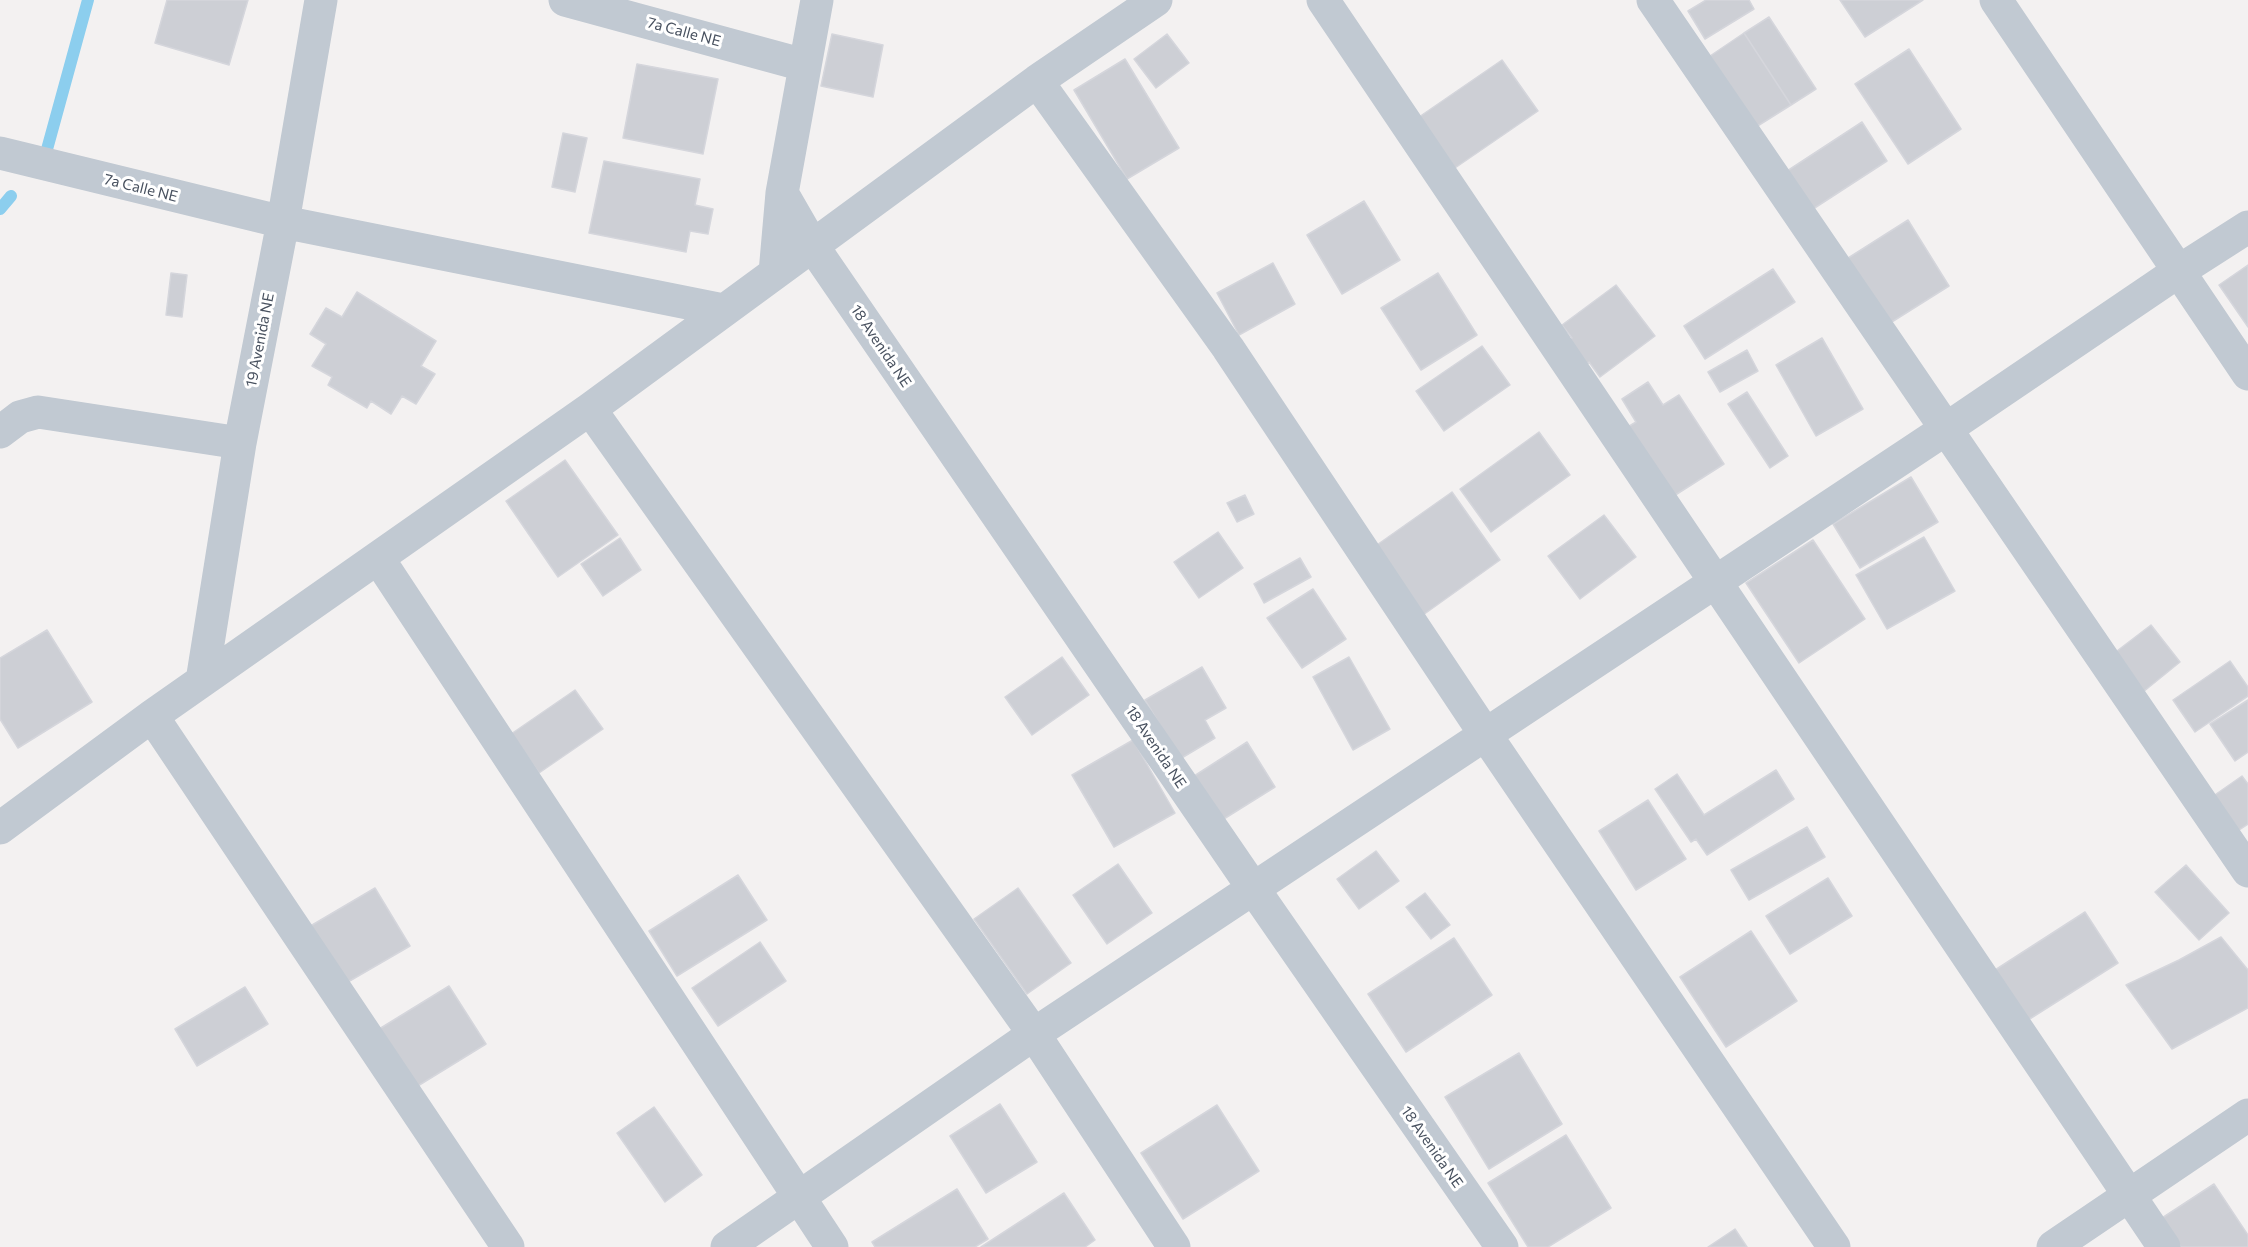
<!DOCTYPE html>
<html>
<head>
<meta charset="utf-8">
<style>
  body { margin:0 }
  canvas { display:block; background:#f3f1f1 }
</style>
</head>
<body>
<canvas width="2248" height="1247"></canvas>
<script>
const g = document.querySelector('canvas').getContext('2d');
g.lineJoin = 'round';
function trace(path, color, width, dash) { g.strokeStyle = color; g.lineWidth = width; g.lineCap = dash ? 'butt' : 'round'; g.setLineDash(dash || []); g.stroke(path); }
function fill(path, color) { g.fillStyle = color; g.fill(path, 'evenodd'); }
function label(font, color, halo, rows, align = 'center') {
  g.font = font + ' Commissioner,sans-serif'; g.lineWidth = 6; g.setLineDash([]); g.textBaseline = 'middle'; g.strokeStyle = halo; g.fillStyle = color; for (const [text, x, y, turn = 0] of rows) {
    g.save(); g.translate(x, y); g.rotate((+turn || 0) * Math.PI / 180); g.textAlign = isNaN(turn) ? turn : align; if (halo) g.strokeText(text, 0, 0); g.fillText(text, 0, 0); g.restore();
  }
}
trace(new Path2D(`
  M46,153L88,0
  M0,209L11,196`), '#8cceee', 12);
const building = new Path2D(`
  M167,0H248L229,65L155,43Z
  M1706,0H1749L1754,9L1705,39L1688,11Z
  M1840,0H1923L1865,37Z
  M1769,17L1816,89L1791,105L1744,33Z
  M1744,33L1791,105L1756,127L1710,56Z
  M832,34L883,45L873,97L821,86Z
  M1167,34L1189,63L1156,88L1134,59Z
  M1909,49L1961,129L1908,164L1855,84Z
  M1125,59L1179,148L1127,179L1074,90Z
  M1502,60L1538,111L1455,168L1419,117Z
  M637,64L718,79L703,154L623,138Z
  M1862,122L1887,161L1810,211L1784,173Z
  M563,133L587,138L575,192L552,187Z
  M604,161L700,179L695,205L713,209L708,234L690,231L686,252L589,233Z
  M1364,201L1400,260L1342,294L1307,235Z
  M1908,220L1949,286L1887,325L1845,260Z
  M1273,263L1295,304L1239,335L1217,293Z
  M2248,265V327L2219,285Z
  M1773,269L1795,302L1705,359L1684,326Z
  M171,273L187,275L182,317L166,315Z
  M1438,273L1477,335L1421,370L1381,308Z
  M1616,285L1655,336L1600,377L1589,362L1582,368L1563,344L1572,338L1562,325Z
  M357,292L436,341L421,366L435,374L416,404L402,396L391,414L371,401L367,408L328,385L332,377L312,366L326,344L310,334L326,308L342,317Z
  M1822,338L1863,409L1816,436L1776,365Z
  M1482,346L1510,385L1444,431L1416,391Z
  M1747,350L1758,371L1720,392L1708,372Z
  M1648,382L1663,405L1679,395L1724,464L1666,501L1621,431L1636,422L1622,399Z
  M1747,392L1788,456L1770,468L1728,404Z
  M1539,432L1570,475L1491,532L1460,489Z
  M565,460L618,535L558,577L506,501Z
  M1911,477L1938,522L1860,568L1833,524Z
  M1452,492L1500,560L1423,615L1374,547Z
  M1245,495L1254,514L1237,522L1227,503Z
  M1604,515L1636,557L1580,599L1548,556Z
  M1218,532L1243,568L1199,598L1174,562Z
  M1924,537L1955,591L1887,629L1856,575Z
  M620,538L641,570L603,596L581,564Z
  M1813,540L1865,619L1799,663L1746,583Z
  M1300,558L1311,577L1264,603L1254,584Z
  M1313,589L1346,639L1302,668L1267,618Z
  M2151,625L2180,662L2143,692L2113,654Z
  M47,630L92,702L18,748L0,719V658Z
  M1062,657L1089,695L1032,735L1005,697Z
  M1349,657L1390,729L1353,750L1313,677Z
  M2230,661L2248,687V696L2195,732L2173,700Z
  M1202,667L1226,708L1205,720L1215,738L1180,759L1145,700Z
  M575,690L603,729L539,773L511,734Z
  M2248,700V752L2235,761L2210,724Z
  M1133,740L1175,813L1114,847L1072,775Z
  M1247,742L1275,787L1219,822L1191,778Z
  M1776,770L1794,799L1707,855L1696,839L1691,842L1655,789L1677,774L1704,815Z
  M2242,776L2248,784V824L2233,834L2209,799Z
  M1648,800L1686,859L1636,890L1599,831Z
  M1807,827L1825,857L1749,900L1731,870Z
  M1376,851L1399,881L1359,909L1337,879Z
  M1118,864L1152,913L1107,944L1073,895Z
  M2186,865L2229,913L2199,940L2155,892Z
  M738,875L767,920L677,976L649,931Z
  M1828,878L1852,916L1790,954L1766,916Z
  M375,888L410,946L341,986L307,928Z
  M1018,888L1071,963L1027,994L974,919Z
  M1425,893L1450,925L1431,939L1406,907Z
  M2085,912L2118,963L2028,1020L1995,970Z
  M1751,931L1797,1001L1726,1047L1680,977Z
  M2221,937L2248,970V1008L2172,1049L2126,985L2179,960Z
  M1454,938L1492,995L1406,1052L1368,994Z
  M760,942L786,981L718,1026L692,988Z
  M449,986L486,1044L408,1092L371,1034Z
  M245,987L268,1024L197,1066L175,1029Z
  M1519,1053L1562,1124L1489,1169L1445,1097Z
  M1000,1104L1037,1162L986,1193L950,1136Z
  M1217,1105L1259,1171L1183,1219L1141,1153Z
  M654,1107L702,1175L665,1202L617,1133Z
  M1566,1135L1611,1208L1548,1247H1528L1488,1183Z
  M2214,1184L2248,1235V1247H2181L2162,1218Z
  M957,1189L988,1239L975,1247H875L872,1242Z
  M1064,1193L1095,1240L1085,1247H981Z
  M1735,1229L1747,1247H1708Z`);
fill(building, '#cdcfd5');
trace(building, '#d5d6dc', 1.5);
trace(new Path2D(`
  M565,0L804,65
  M1323,0L2164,1247
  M1653,0L2248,871
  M1996,0L2248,374
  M1037,81L1228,348L1485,734L1834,1247
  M0,153L283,222L723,310
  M782,193L812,245L1253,888L1502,1247
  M775,273L782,193L817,0
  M590,409L1034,1034L1174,1247
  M0,432L20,417L38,412L240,443
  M378,558L832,1247
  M202,681L240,443L283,222L321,0
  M152,716L508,1247
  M0,828L152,716L590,409L1037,81L1156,0
  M727,1247L1034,1034L1946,429L2179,271L2248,227
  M2053,1247L2248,1115`), '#c1c9d2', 33);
label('15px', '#48515f', '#fff', [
  ["7a Calle NE",684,32,15],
  ["7a Calle NE",141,188,14],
  ["19 Avenida NE",260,340,-79],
  ["18 Avenida NE",881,346,56],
  ["18 Avenida NE",1156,747,56],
  ["18 Avenida NE",1432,1147,55]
]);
</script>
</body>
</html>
